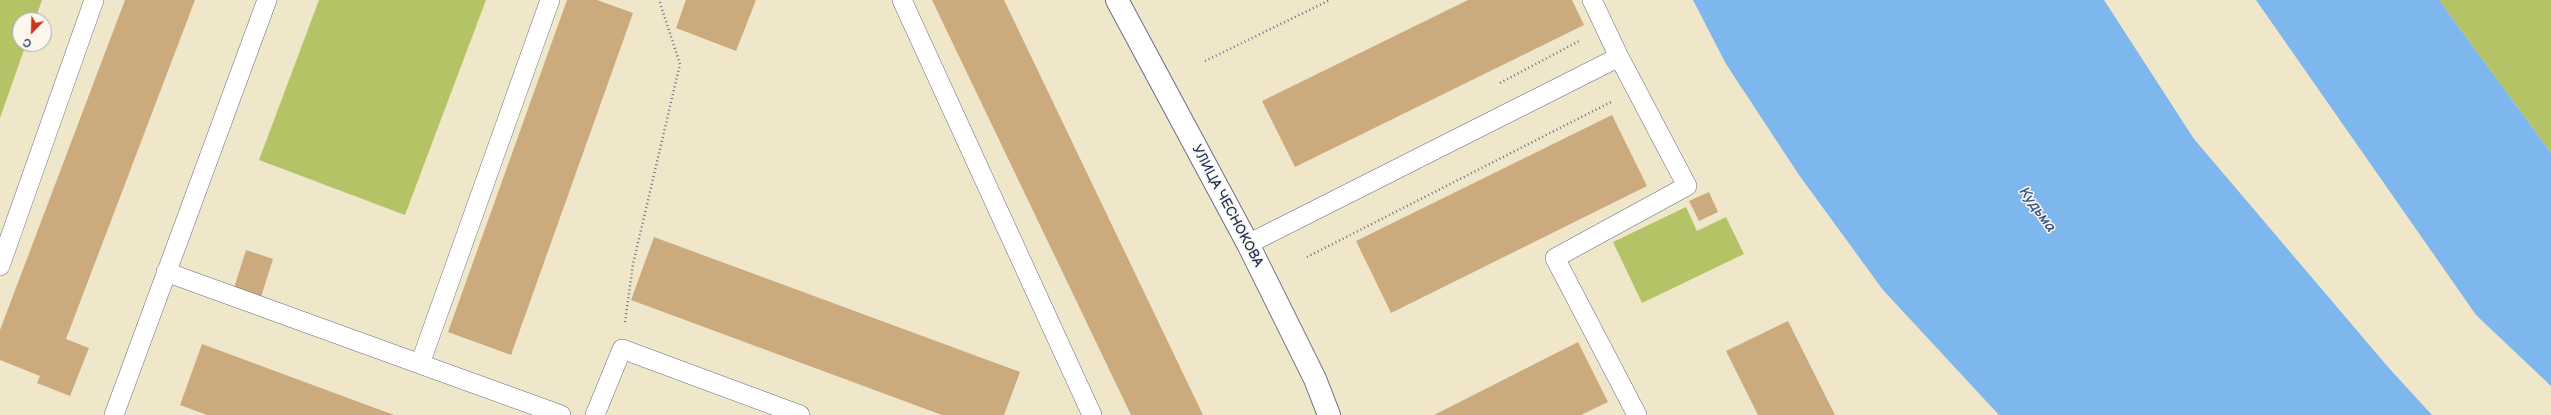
<!DOCTYPE html>
<html>
<head>
<meta charset="utf-8">
<style>
  body { margin:0 }
  #map { position:relative; width:2551px; height:415px; overflow:hidden; background:#f0e7cb; font-family:"Balsamiq Sans",sans-serif }
  canvas { display:block }
  .north { position:absolute; left:12px; top:12px; width:40px; height:40px; box-sizing:border-box; background:#fbf7ec; border:1px solid #a1a7b3; border-radius:50%; rotate:203deg; font-size:11px; font-weight:700; line-height:16px; text-align:center; color:#1b2f5e }
  .north::after { content:''; display:block; margin:auto; width:14px; height:18px; background:#c8321e; clip-path:polygon(50% 0,100% 100%,50% 72%,0 100%) }
</style>
</head>
<body>
<div id="map">
<canvas width="2551" height="415"></canvas>
<div class="north">С</div>
</div>
<script>
const g = document.querySelector('canvas').getContext('2d');
g.lineJoin = 'round';
function fill(path, color) { g.fillStyle = color; g.fill(path, 'evenodd'); }
function trace(path, color, width, dash) { g.strokeStyle = color; g.lineWidth = width; g.lineCap = dash ? 'butt' : 'round'; g.setLineDash(dash || []); g.stroke(path); }
function label(font, color, halo, rows, align = 'center') {
  g.font = font + ' "Balsamiq Sans",sans-serif'; g.lineWidth = 3; g.setLineDash([]); g.textBaseline = 'middle'; g.strokeStyle = halo; g.fillStyle = color; for (const [text, x, y, turn = 0] of rows) {
    g.save(); g.translate(x, y); g.rotate((+turn || 0) * Math.PI / 180); g.textAlign = isNaN(turn) ? turn : align; if (halo) g.strokeText(text, 0, 0); g.fillText(text, 0, 0); g.restore();
  }
}
fill(new Path2D(`
  M0,0H42L35,20H20V44H26L0,118Z
  M319,0H486L405,215L259,160Z
  M2439,0H2551V153Z
  M1686,207L1697,231L1726,217L1744,254L1642,303L1613,242Z`), '#b4c365');
fill(new Path2D(`
  M1693,0H2104L2194,139L2388,367L2432,415H1999L1883,290L1799,175L1726,64Z
  M2256,0H2439L2551,153V386L2476,315Z`), '#7eb6ee');
fill(new Path2D(`
  M125,0H195L66,339L89,348L70,396L37,383L40,376L0,360V330Z
  M567,0H597L633,13L511,355L448,332Z
  M686,0H756L736,51L676,28Z
  M932,0H1004L1203,415H1131Z
  M1468,0H1572L1584,25L1295,167L1262,101Z
  M1612,115L1647,186L1391,313L1356,241Z
  M1709,192L1718,212L1699,221L1689,201Z
  M654,237L1020,372L1004,415H942L631,300Z
  M246,250L273,259L261,297L234,288Z
  M1788,321L1835,415H1758L1726,351Z
  M1578,342L1608,402L1581,415H1434Z
  M202,344L394,415H207L180,405Z`), '#cbaa7d');
const service = new Path2D(`
  M902,0L1092,415
  M1592,0L1619,57L1687,186L1555,258L1637,415
  M1248,244L1619,57
  M0,266L94,0
  M166,272L420,364L550,0
  M420,364L561,415
  M114,415L267,0
  M595,415L622,349L800,415`);
const minor = new Path2D(`
  M1117,0L1248,244L1315,379L1329,415`);
trace(service, '#666f84', 20);
trace(minor, '#666f84', 24);
trace(new Path2D(`
  M1205,61L1330,0
  M1500,83L1581,40
  M1307,257L1611,102
  M625,322L633,264L680,64L659,0`), '#666f84', 2.5, [1, 3]);
trace(service, '#fff', 19);
trace(minor, '#fff', 22);
label('14px', '#1b2f5e', '#fbf7ec', [
  ["УЛИЦА ЧЕСНОКОВА",1227,206,62]
]);
label('italic 15px', '#395889', '#fbf7ec', [
  ["Кудьма",2037,210,54]
]);
</script>
</body>
</html>
